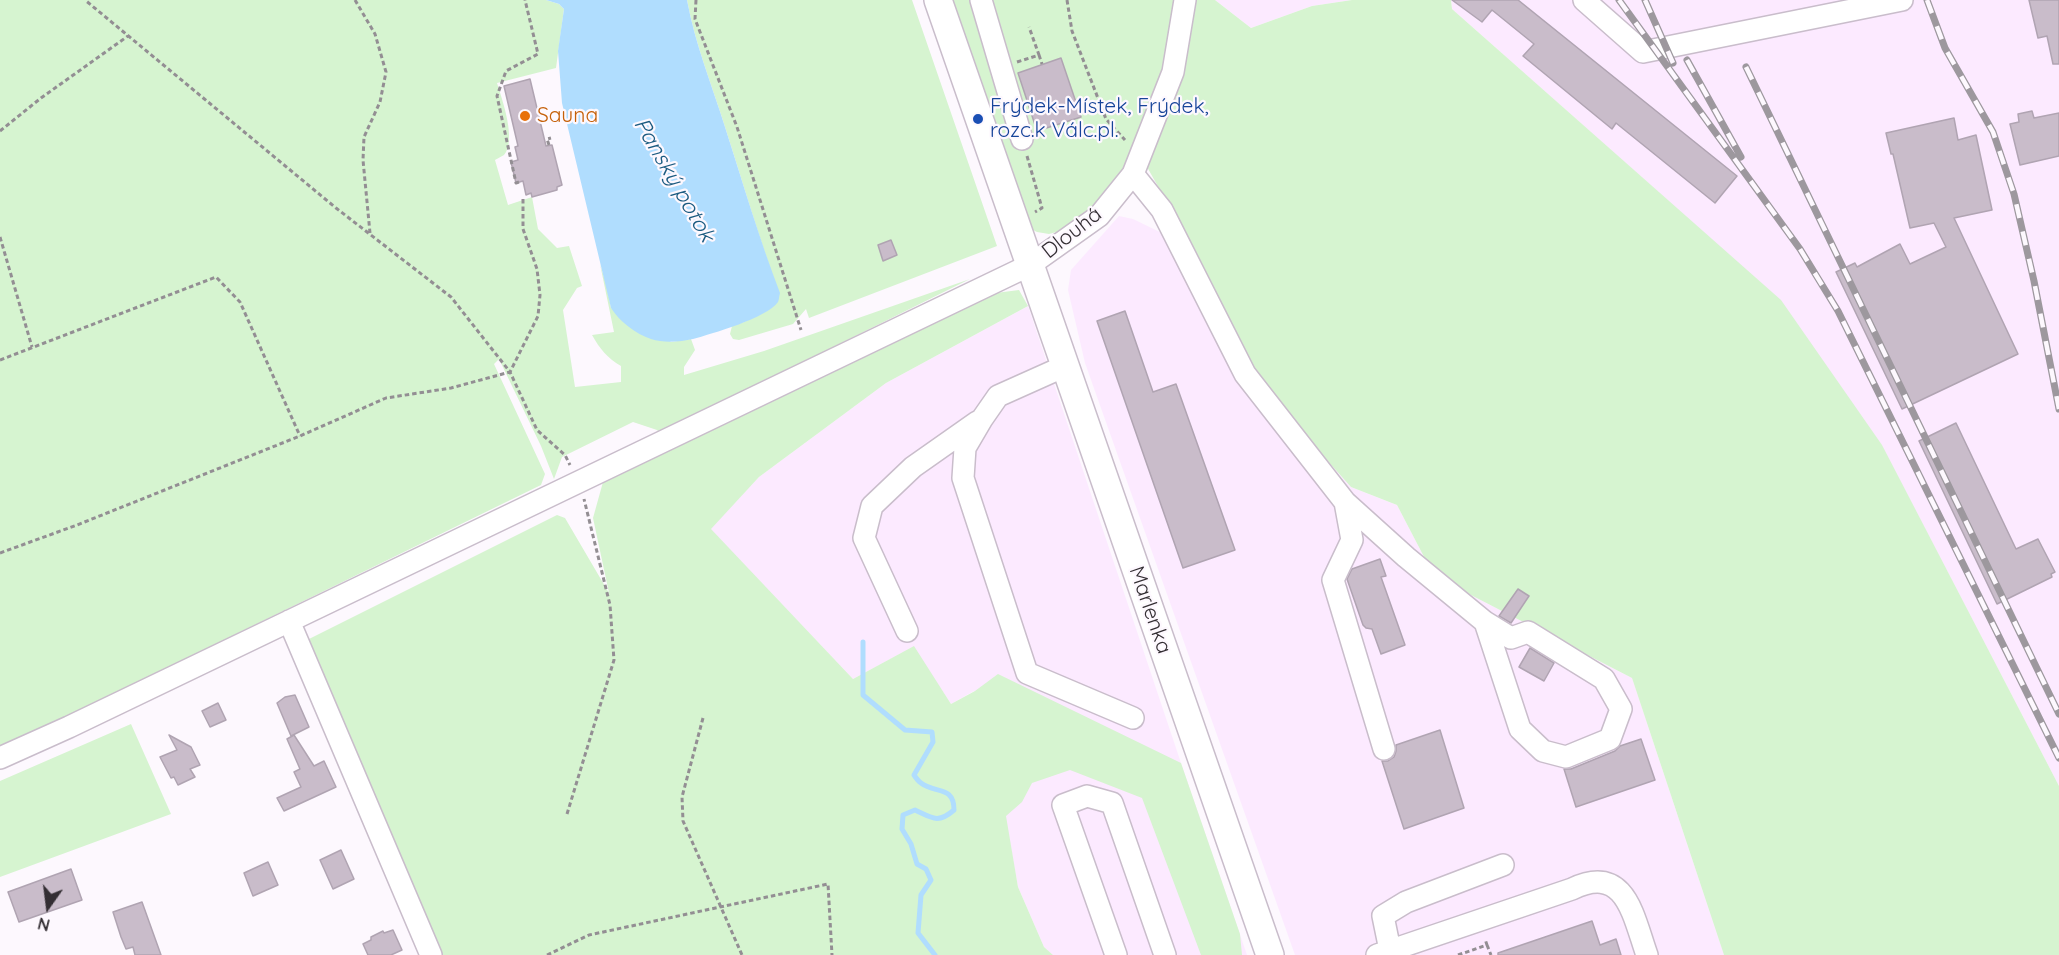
<!DOCTYPE html>
<html>
<head>
<meta charset="utf-8">
<style>
  body { margin:0 }
  #map { position:relative; width:2059px; height:955px; overflow:hidden; background:#fdf8fe; font-family:Quicksand,sans-serif }
  canvas { display:block }
  .north { position:absolute; left:18px; top:877px; width:60px; height:60px; -webkit-text-stroke:4px #fdf8fe; paint-order:stroke; rotate:194deg; font-size:16px; font-weight:700; line-height:24px; text-align:center; color:#332e33 }
  .north::after { content:''; display:block; margin:auto; width:21px; height:27px; background:#332e33; clip-path:polygon(50% 0,100% 100%,50% 72%,0 100%) }
</style>
</head>
<body>
<div id="map">
<canvas width="2059" height="955"></canvas>
<div class="north">N</div>
</div>
<script>
const g = document.querySelector('canvas').getContext('2d');
g.lineJoin = 'round';
function fill(path, color) { g.fillStyle = color; g.fill(path, 'evenodd'); }
function trace(path, color, width, dash) { g.strokeStyle = color; g.lineWidth = width; g.lineCap = dash ? 'butt' : 'round'; g.setLineDash(dash || []); g.stroke(path); }
function label(font, color, halo, rows, align = 'center') {
  g.font = font + ' Quicksand,sans-serif'; g.lineWidth = 4.5; g.setLineDash([]); g.textBaseline = 'middle'; g.strokeStyle = halo; g.fillStyle = color; for (const [text, x, y, turn = 0] of rows) {
    g.save(); g.translate(x, y); g.rotate((+turn || 0) * Math.PI / 180); g.textAlign = isNaN(turn) ? turn : align; if (halo) g.strokeText(text, 0, 0); g.fillText(text, 0, 0); g.restore();
  }
}
fill(new Path2D(`
  M1215,0H1352L1312,6L1251,28Z
  M1451,0H2059V786L1882,446L1781,301L1452,9Z
  M1153,177L1172,211L1264,390L1351,487L1397,505L1434,576L1632,678L1724,955H1295L1085,363L1068,290L1071,270L1119,216L1133,219L1164,234L1170,244Z
  M1028,306L1181,763L1247,955H1053L1044,947L1018,887L995,759L974,691L951,704L913,647L853,679L710,529L759,477L886,383Z`), '#fceaff');
fill(new Path2D(`
  M0,0H546L559,4L564,9L556,68L497,83C502,99 517,141 504,155C501,157 498,158 495,160L508,205L532,197L538,229L557,248L569,246L582,286L577,288L563,310L575,387L621,382V366C607,358 600,349 592,335L614,332L600,264L607,287L611,308L671,342L691,339L695,350L684,367V375L764,351L970,279L660,433L657,430L633,422L562,457L554,479L541,446L499,359L494,364L545,474L541,485L19,740L0,748Z
  M687,0H912L997,246L809,318L806,309L793,324L739,340L733,339L730,334L732,326L744,322L772,307L779,293C759,238 743,183 725,127C712,85 695,44 687,0Z
  M948,0H1182L1165,75L1126,167L1093,206L1064,230L1049,234L1037,232L1031,229Z
  M1196,0H1215L1251,28L1312,6L1352,0H1451L1452,9L1781,300L1882,445L2059,786V955H1724L1632,678L1434,576L1397,505L1351,487L1263,389L1172,211L1147,167L1175,99L1186,62Z
  M1019,290L1028,306L886,383L759,477L711,529L853,679L914,646L951,704L975,691L998,674L1181,763L1240,934L1242,955H1201L1142,798L1070,770L1032,783L1022,802L1006,816L1018,887L1044,947L1053,955H440L305,641L557,515L565,518L609,593L593,518L603,482L988,294Z
  M131,724L171,814L0,877V781Z`), '#d6f4d0');
fill(new Path2D(`
  M546,0H687C695,44 712,85 725,127C743,183 759,238 780,293C779,296 779,300 778,302C767,318 711,334 693,339C680,342 663,343 651,339C636,334 619,321 611,308L562,103L558,51L564,9L559,4Z`), '#b0ddfe');
trace(new Path2D(`
  M863,642V695L905,730L932,732L933,742L914,775C916,778 918,781 921,783C935,794 954,785 954,810C938,824 932,818 915,810L903,815L902,829L911,844L917,864L926,869L931,880L921,895L918,933L935,955`), '#b0ddfe', 5);
const building = new Path2D(`
  M1452,0H1518L1737,176L1715,203L1616,123L1612,129L1523,56L1534,44L1492,10L1482,22Z
  M2029,0H2059V64H2053L2047,36L2038,38Z
  M1061,58L1081,117L1037,131L1018,73Z
  M530,79L546,146L552,145L562,185L557,187V190L532,197L531,193L526,195L523,181L516,183L511,162L518,160L515,147L518,146L504,86Z
  M2032,111L2034,118L2059,113V156L2020,165L2010,124L2019,122L2018,114Z
  M1954,118L1958,140L1976,135L1992,210L1954,218L2018,354L1902,409L1836,272L1855,263L1857,267L1900,244L1910,264L1946,247L1934,223L1910,228L1893,154H1891L1886,133Z
  M891,240L897,255L883,261L878,245Z
  M1125,311L1153,392L1176,384L1235,550L1183,568L1097,321Z
  M1956,423L2016,549L2038,539L2055,572L2051,574L2052,577L1997,604L1919,441Z
  M1380,559L1386,576L1381,577L1405,645L1381,654L1372,629L1366,628L1363,625L1347,579L1352,569Z
  M1518,589L1529,596L1511,623L1499,616Z
  M1530,648L1554,663L1544,681L1519,667Z
  M295,695L309,727L291,736L277,703L285,697Z
  M218,703L226,720L210,727L202,711Z
  M1440,730L1464,808L1404,829L1382,761H1388L1394,757L1396,751V745Z
  M169,735L191,747L200,765L190,769L195,777L178,785L174,777L171,778L160,757L177,750Z
  M294,735L314,766L324,761L336,787L284,811L277,798L301,787L294,772L300,769L287,739Z
  M1641,739L1655,780L1576,807L1564,769H1571L1615,751L1620,746Z
  M341,850L354,879L333,889L320,860Z
  M268,862L278,885L253,896L244,873Z
  M71,869L82,900L19,922L8,892Z
  M142,902L161,955H135L133,947L126,949L121,937L113,912Z
  M1592,921L1600,945L1616,939L1621,955H1498V953Z
  M393,930L402,950L391,955H368L363,944L371,940V937L383,931L384,933Z`);
fill(building, '#c9bcca');
trace(building, '#b0a4b2', 1.5);
const minor = new Path2D(`
  M981,0L1022,139
  M1584,0L1643,52L1902,0
  M1133,174L1162,210L1245,374L1345,502L1352,540L1333,580L1384,749
  M1065,366L998,396L982,419L965,448L963,478L1027,673L1133,718
  M1345,502L1406,557L1485,622L1520,729L1543,751L1566,757L1610,739L1621,709L1604,679L1528,632L1511,638L1485,622
  M289,621L431,955
  M907,631L864,538L872,506L913,467L977,422
  M0,758L69,727L1030,265L1099,216L1133,174L1173,72L1185,0
  M1116,955L1063,805L1087,796L1112,803L1165,955
  M1377,955L1572,889C1626,863 1633,916 1647,955
  M1391,955L1383,916L1406,902L1503,865`);
const major = new Path2D(`
  M938,0L1270,955`);
trace(minor, '#c9bdcb', 24);
trace(major, '#c9bdcb', 30);
trace(new Path2D(`
  M355,0L375,34L386,72L380,102L364,137L363,160L370,233
  M696,0L695,19L737,127L801,330
  M1067,0L1072,31L1106,119L1125,140
  M1039,55L1042,64
  M1017,62L1039,55L1029,27
  M0,131L41,98L128,36
  M549,145L547,139L551,138
  M1027,156L1042,208L1035,212
  M519,182L516,183L497,96L506,71L538,54L525,0
  M523,199V229L537,269L540,295L538,316L510,372L537,430L565,455L570,465
  M0,237L32,347
  M0,360L216,277L240,302L300,436
  M0,553L77,525L300,436L386,398L451,388L510,372L451,297L336,208L85,0
  M703,718L682,797L683,821L742,955
  M567,814L614,660L610,605L584,499
  M1487,945L1491,955
  M547,955L589,935L828,884L832,955
  M1458,955L1487,945L1485,939`), '#938e93', 3, [4.5, 3]);
trace(minor, '#fff', 21);
trace(major, '#fff', 27);
const rail = new Path2D(`
  M1619,0L1800,249L1838,311L2059,758
  M1645,0L1673,63
  M1927,0L1945,48L1993,132L2014,194L2034,281L2059,409
  M1687,60L1741,157
  M1746,67L2059,714`);
trace(rail, '#9d989e', 7);
trace(rail, '#fdf8fe', 4.5, [14]);
for (const [x, y, r, color] of [
  [525,116,6,"#e8710a"],
  [978,119,6,"#1a4fb4"]
]) { const dot = new Path2D(); dot.arc(x, y, r, 0, 2 * Math.PI); g.fillStyle = color; g.fill(dot); trace(dot, '#fdf8fe', 2); }
label('21px', '#164399', '#fdf8fe', [
  ["Frýdek-Místek, Frýdek,",990,107],
  ["rozc.k Válc.pl.",990,131]
], 'left');
label('21px', '#c56008', '#fdf8fe', [
  ["Sauna",537,116]
], 'left');
label('21px', '#332e33', '#fdf8fe', [
  ["Dlouhá",1072,233,-38],
  ["Marlenka",1150,610,71]
]);
label('italic 22px', '#1b5b81', '#fdf8fe', [
  ["Panský potok",674,180,60]
]);
</script>
</body>
</html>
